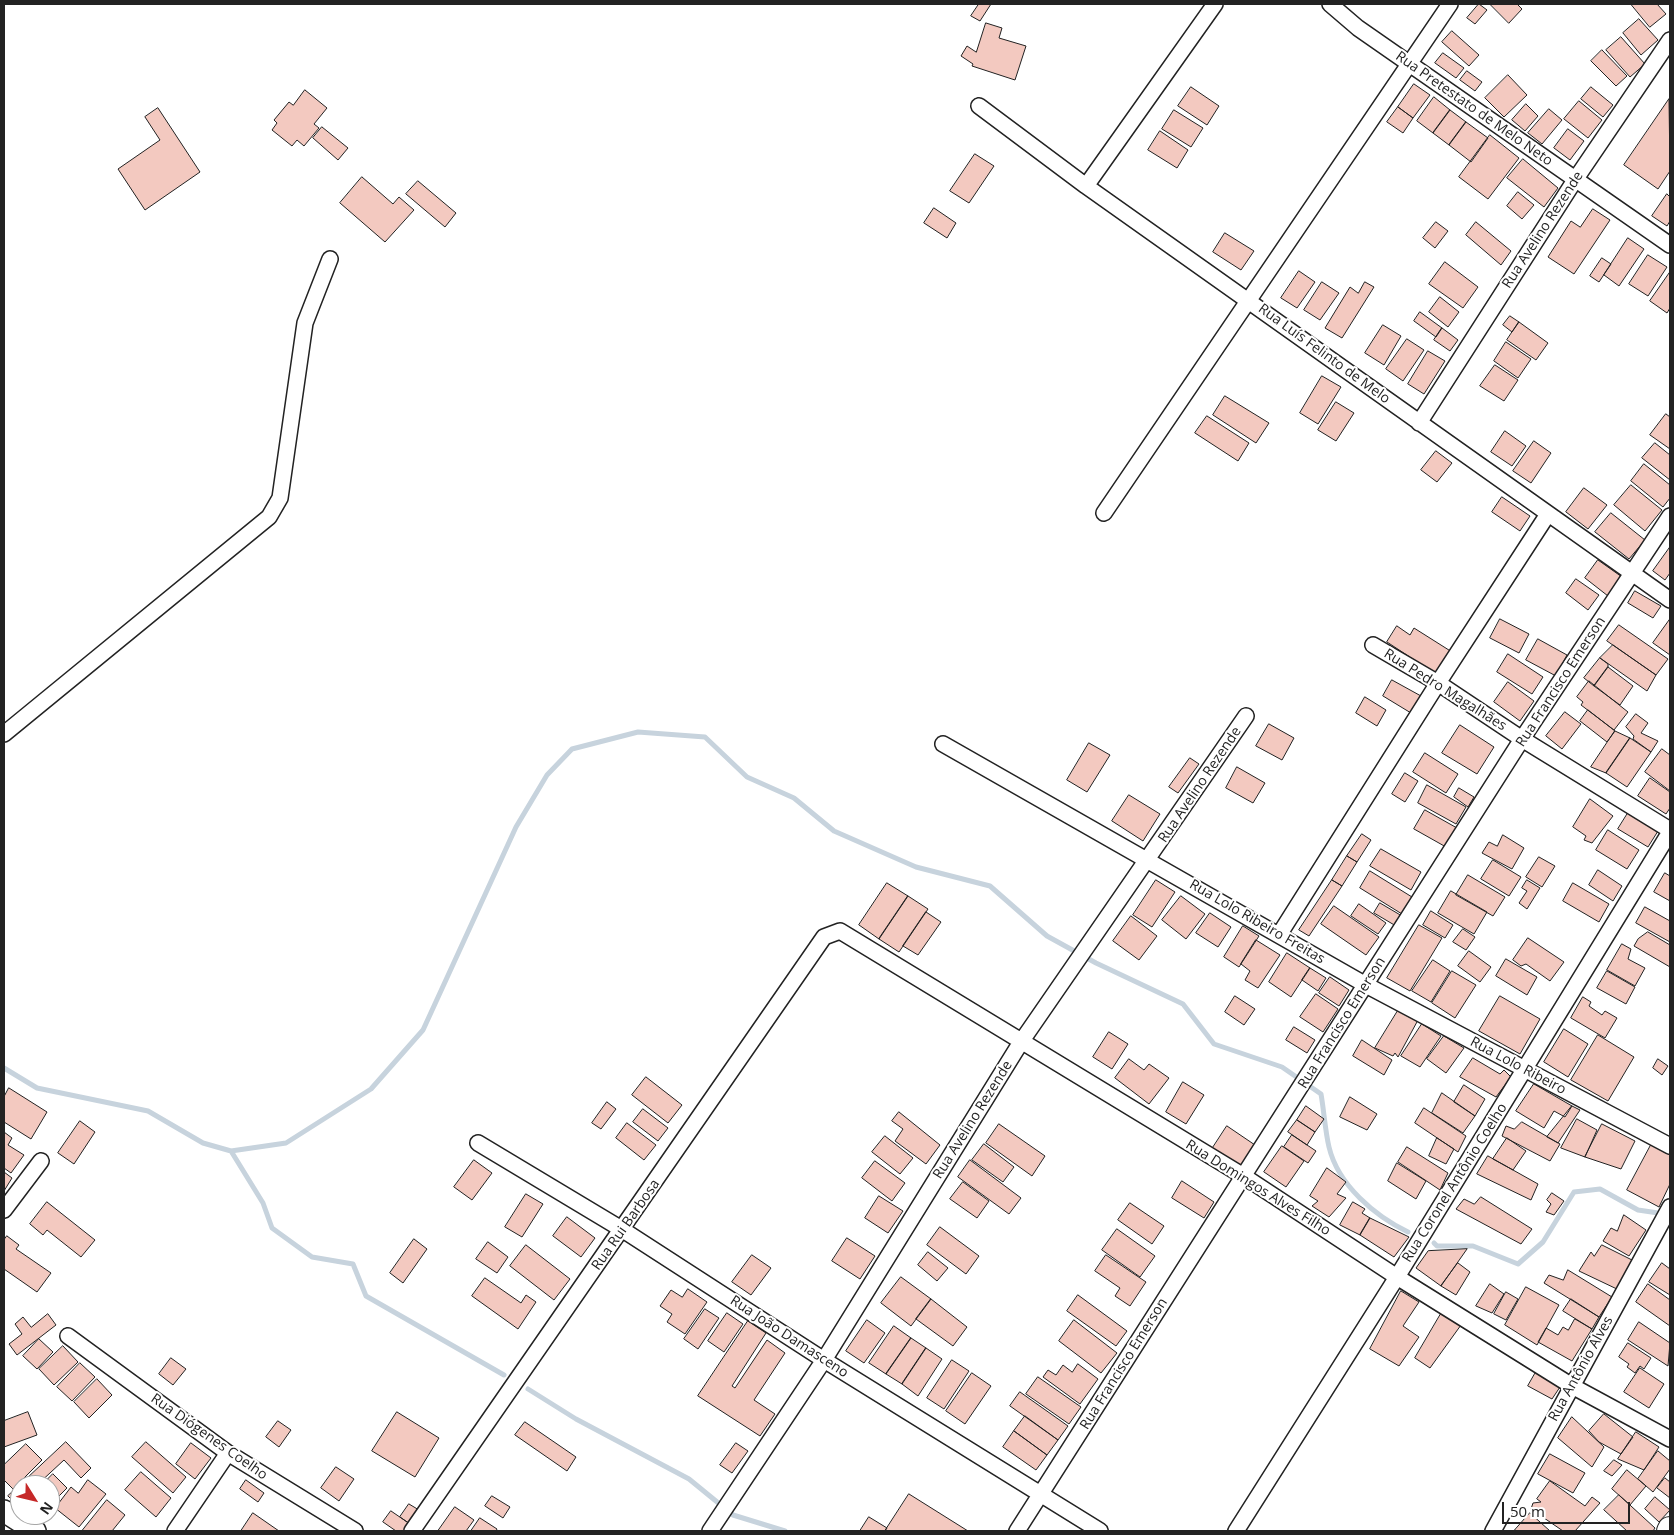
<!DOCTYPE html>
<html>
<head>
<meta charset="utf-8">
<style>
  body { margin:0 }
  #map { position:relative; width:1674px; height:1535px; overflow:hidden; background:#fff; font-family:"Open Sans",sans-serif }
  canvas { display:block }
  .frame { position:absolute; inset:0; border:5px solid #222; pointer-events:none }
  .north { position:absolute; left:10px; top:1475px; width:50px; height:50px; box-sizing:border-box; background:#fff; border:1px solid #a7a7a7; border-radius:50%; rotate:126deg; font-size:14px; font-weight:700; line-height:20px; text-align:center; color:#222 }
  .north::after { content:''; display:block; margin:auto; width:18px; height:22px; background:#c62828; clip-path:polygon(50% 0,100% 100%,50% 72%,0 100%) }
  .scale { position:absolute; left:1502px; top:1502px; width:128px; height:22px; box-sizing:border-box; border:2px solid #222; border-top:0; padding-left:6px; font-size:15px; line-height:18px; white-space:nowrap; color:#222; -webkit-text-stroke:4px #fff; paint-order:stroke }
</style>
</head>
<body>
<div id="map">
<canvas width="1674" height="1535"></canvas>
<div class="frame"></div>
<div class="north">N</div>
<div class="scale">50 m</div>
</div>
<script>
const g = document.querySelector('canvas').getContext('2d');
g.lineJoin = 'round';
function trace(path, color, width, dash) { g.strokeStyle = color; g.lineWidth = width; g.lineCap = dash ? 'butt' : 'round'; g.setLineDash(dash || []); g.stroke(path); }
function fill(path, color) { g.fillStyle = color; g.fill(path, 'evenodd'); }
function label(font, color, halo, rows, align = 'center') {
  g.font = font + ' "Open Sans",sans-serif'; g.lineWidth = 4; g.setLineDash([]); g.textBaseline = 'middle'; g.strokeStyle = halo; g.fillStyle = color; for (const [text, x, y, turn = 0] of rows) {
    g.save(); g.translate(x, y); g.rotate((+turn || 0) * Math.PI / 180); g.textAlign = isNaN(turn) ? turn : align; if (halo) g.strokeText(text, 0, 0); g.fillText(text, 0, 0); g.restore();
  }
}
trace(new Path2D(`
  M4,1068L37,1088L148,1111L203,1143L231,1151L263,1203L272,1228L312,1257L353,1264L366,1296L504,1375
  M231,1151L286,1143L371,1089L423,1030L516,827L547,775L572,749L638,732L705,737L747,777L794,798L834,831L916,867L990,886L1047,936L1096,963L1183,1004L1214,1044L1282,1067L1321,1094C1324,1111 1325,1130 1329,1147C1338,1185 1375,1216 1408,1232
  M1434,1243L1437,1246H1473L1518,1264L1543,1242L1574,1192L1600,1189L1638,1210L1665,1214
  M528,1389L576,1419L689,1479L733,1515L785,1531`), '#c7d3dd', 5);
const building = new Path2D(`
  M979,4H991L980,21L971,16Z
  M1479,4L1487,10L1475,24L1467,18Z
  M1490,4H1517L1522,9L1509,23Z
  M1631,4H1657L1666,14L1650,27Z
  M1639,19L1658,40L1641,55L1623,33Z
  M986,23L1002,28L999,38L1026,46L1015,80L972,66L973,64L961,56L967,46L976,52Z
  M1452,31L1479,55L1469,66L1442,42Z
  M1621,37L1645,64L1630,77L1606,50Z
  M1602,50L1627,76L1616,86L1591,61Z
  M1443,53L1464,68L1456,78L1435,63Z
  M1467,71L1482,82L1475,91L1460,80Z
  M1508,75L1527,95L1504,117L1485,98Z
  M1414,84L1430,95L1413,118L1398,107Z
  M1191,87L1219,106L1207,125L1178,106Z
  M1591,87L1613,105L1603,117L1581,99Z
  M305,90L327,108L314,124L319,128L304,146L297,140L292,146L272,130L277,123L274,120L289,102L293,105Z
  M1434,97L1450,110L1433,133L1417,121Z
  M1669,99L1670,171L1658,189L1624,165Z
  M1579,101L1602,120L1588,138L1564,119Z
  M1526,104L1538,116L1525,131L1512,120Z
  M1398,107L1413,118L1403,133L1387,122Z
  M158,108L200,172L145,210L118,169L160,140L145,117Z
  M1549,109L1562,120L1542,144L1528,133Z
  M1174,110L1203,128L1191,147L1162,129Z
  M1450,110L1466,122L1449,145L1433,133Z
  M1466,122L1488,138L1471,162L1449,145Z
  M322,127L348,148L338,160L313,138Z
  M1568,129L1584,141L1570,160L1554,148Z
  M1160,131L1188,150L1177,168L1148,150Z
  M1490,135L1519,158L1488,199L1459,177Z
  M975,154L994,166L969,203L950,191Z
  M1523,159L1558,188L1544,207L1507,178Z
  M362,177L393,204L399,197L414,210L385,242L340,203Z
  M418,181L456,213L445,227L406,194Z
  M1518,192L1534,205L1522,219L1507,206Z
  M1667,194L1670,197V221L1667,226L1652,216Z
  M934,208L956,223L947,238L924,223Z
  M1593,209L1610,220L1574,274L1548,257L1571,221L1580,227Z
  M1436,222L1448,231L1435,248L1423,238Z
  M1476,222L1511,251L1501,265L1466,235Z
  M1225,233L1254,251L1241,270L1213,252Z
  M1628,238L1644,249L1619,286L1604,275Z
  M1648,255L1667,267L1648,296L1629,284Z
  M1602,258L1611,264L1599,282L1590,276Z
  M1445,262L1478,287L1463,308L1429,284Z
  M1299,271L1315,282L1297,308L1281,298Z
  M1670,272V308L1667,313L1650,301Z
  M1322,282L1339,293L1320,320L1304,310Z
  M1365,282L1374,287L1342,338L1325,328L1350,287L1358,293Z
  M1440,297L1459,312L1448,327L1429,312Z
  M1420,312L1442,328L1436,337L1414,321Z
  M1510,316L1519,322L1512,332L1503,325Z
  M1519,322L1548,343L1536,360L1507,340Z
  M1383,325L1401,336L1384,365L1365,353Z
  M1442,328L1458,340L1450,351L1434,340Z
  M1407,339L1424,350L1403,381L1386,369Z
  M1506,342L1531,359L1518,378L1494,361Z
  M1428,351L1445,361L1424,394L1408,384Z
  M1495,365L1518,380L1504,401L1480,386Z
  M1322,376L1341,387L1318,424L1300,413Z
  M1225,396L1269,423L1256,443L1213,415Z
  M1336,402L1354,413L1336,441L1318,430Z
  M1666,414L1670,417V449L1650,435Z
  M1207,416L1249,443L1238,461L1195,433Z
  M1505,431L1526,446L1512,466L1491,452Z
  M1534,441L1551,453L1531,483L1513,471Z
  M1655,443L1670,455V480L1642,458Z
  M1436,451L1452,463L1437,482L1421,470Z
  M1644,464L1670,485V498L1663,507L1631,481Z
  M1631,485L1662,510L1645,531L1614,505Z
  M1584,488L1607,505L1588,529L1566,512Z
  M1502,497L1530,516L1520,531L1492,512Z
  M1611,513L1645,540L1629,559L1595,532Z
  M1670,547V573L1665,580L1653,571Z
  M1598,560L1622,577L1608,596L1585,578Z
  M1576,579L1599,595L1588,610L1566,593Z
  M1635,591L1661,606L1653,618L1628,603Z
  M1500,619L1529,634L1519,653L1490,638Z
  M1670,619V655L1653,643Z
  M1619,625L1668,659L1656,675L1607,641Z
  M1397,626L1410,635L1414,628L1452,652L1437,675L1387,642Z
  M1538,639L1567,655L1556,676L1526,660Z
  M1613,645L1656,675L1647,691L1600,658Z
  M1508,654L1543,677L1532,694L1497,672Z
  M1600,658L1608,664V667L1594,686L1584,678Z
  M1608,667L1633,686L1620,705L1594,686Z
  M1392,680L1421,696L1411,713L1383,696Z
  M1589,681L1628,712L1614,730L1581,705L1583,702L1577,697Z
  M1508,682L1534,701L1520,721L1494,702Z
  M1365,697L1386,710L1377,726L1356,713Z
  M1588,710L1615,731L1607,742L1580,721Z
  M1565,712L1581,724L1562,749L1546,736Z
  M1636,714L1648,723L1641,733L1658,741L1651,752L1633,739L1634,736L1626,727Z
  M1269,724L1294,738L1282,760L1256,746Z
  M1460,725L1494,747L1477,774L1442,753Z
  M1615,731L1630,738L1606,773L1591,767Z
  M1630,738L1651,752L1627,787L1606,773Z
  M1089,743L1110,755L1087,792L1067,780Z
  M1662,749L1670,755V791L1645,772Z
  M1425,753L1458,774L1446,793L1413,772Z
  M1190,758L1199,764L1178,793L1169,787Z
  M1237,767L1265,783L1253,803L1226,788Z
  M1405,773L1418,781L1405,802L1392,794Z
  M1650,778L1670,792V808L1666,814L1638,796Z
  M1427,785L1466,807L1456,824L1418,803Z
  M1459,788L1474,797L1468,807L1454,797Z
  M1129,795L1160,814L1143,841L1112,821Z
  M1590,799L1613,816L1592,843L1584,840L1586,836L1573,827Z
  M1425,810L1457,828L1446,847L1414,829Z
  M1628,813L1658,831L1648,847L1618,829Z
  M1608,830L1639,850L1627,869L1596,850Z
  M1362,834L1371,840L1357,862L1347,856Z
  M1503,835L1524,848L1512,869L1482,853L1489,842L1497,846Z
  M1381,849L1421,872L1411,890L1370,866Z
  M1347,856L1357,862L1342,886L1332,880Z
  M1539,857L1555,866L1542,887L1526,877Z
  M1493,860L1521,877L1509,896L1481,879Z
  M1598,870L1622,886L1613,901L1589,885Z
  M1370,871L1412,897L1402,914L1360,888Z
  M1665,873L1670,876V901L1654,892Z
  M1468,875L1505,897L1493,916L1456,895Z
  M1156,880L1175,892L1152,927L1133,915Z
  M1332,880L1342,886L1309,936L1299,930Z
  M1527,880L1540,888L1527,909L1519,903L1527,891L1522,888Z
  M887,883L908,896L879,939L859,925Z
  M1573,883L1609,904L1599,922L1563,901Z
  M1451,891L1487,912L1474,934L1438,913Z
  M908,896L928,909L899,952L879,939Z
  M1181,896L1205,914L1186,939L1162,920Z
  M1380,903L1402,916L1396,926L1374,913Z
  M1359,904L1386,923L1378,934L1351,916Z
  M1334,906L1379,937L1366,955L1321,924Z
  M1645,907L1670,921V942L1636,923Z
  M1431,911L1453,925L1445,938L1423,925Z
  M926,912L941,922L918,955L903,946Z
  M1210,913L1231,927L1218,947L1196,933Z
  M1131,916L1157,936L1139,960L1113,941Z
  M1419,925L1442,938L1410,991L1387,978Z
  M1243,926L1259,936L1239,967L1224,957Z
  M1463,929L1475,937L1466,950L1453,942Z
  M1648,932L1670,945V967L1634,946L1638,939Z
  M1528,938L1564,962L1550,981L1526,964L1521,966L1513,960Z
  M1256,940L1280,955L1258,988L1245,980L1250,971L1241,964Z
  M1622,944L1631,949L1628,959L1645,968L1635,986L1607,970Z
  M1469,951L1491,967L1480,982L1458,966Z
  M1287,953L1310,968L1291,997L1269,982Z
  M1506,959L1537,977L1527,995L1496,976Z
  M1433,960L1450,971L1431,1002L1412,991Z
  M1310,968L1326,978L1318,991L1302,980Z
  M1452,971L1476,985L1455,1018L1432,1003Z
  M1607,971L1635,987L1626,1004L1597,988Z
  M1330,977L1349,990L1339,1006L1319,993Z
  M1316,994L1338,1009L1323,1032L1300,1017Z
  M1235,996L1255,1009L1244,1025L1225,1012Z
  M1500,996L1540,1019L1520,1054L1479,1031Z
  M1583,997L1591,1002L1589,1006L1602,1015L1605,1011L1617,1018L1605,1038L1571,1018Z
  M1399,1009L1418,1020L1398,1057L1395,1053L1393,1056L1375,1048Z
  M1422,1024L1441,1036L1420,1067L1401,1056Z
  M1294,1027L1315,1040L1307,1053L1286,1040Z
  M1564,1029L1588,1044L1568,1077L1544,1062Z
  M1109,1032L1128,1044L1112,1069L1093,1057Z
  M1598,1035L1634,1057L1608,1101L1571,1080Z
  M1444,1036L1464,1048L1446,1073L1427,1059Z
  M1362,1040L1392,1060L1384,1075L1353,1056Z
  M1473,1058L1500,1074L1504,1070L1511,1077L1496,1097L1460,1077Z
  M1129,1059L1144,1070L1149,1064L1169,1078L1149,1104L1115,1078Z
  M1658,1059L1668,1066L1662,1075L1653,1068Z
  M646,1077L682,1105L668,1123L632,1095Z
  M1183,1082L1204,1095L1186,1124L1166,1112Z
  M1534,1084L1572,1106L1565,1117L1554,1111L1544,1128L1516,1111Z
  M1464,1085L1485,1099L1475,1116L1454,1102Z
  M9,1088L47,1112L31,1139L4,1122V1097Z
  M1442,1093L1475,1116L1463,1133L1432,1113Z
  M1350,1097L1377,1114L1367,1130L1340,1117Z
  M607,1102L616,1109L601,1129L592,1123Z
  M1306,1106L1324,1119L1315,1132L1297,1120Z
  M1572,1106L1580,1110L1558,1143L1547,1137Z
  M1424,1108L1466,1136L1458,1152L1415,1123Z
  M643,1109L668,1128L658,1141L633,1122Z
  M899,1112L940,1145L926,1164L895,1141L903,1129L892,1121Z
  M1577,1119L1597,1130L1585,1157L1561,1148Z
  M1297,1120L1315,1132L1307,1145L1288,1132Z
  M80,1121L95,1132L74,1164L58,1153Z
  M1522,1122L1560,1144L1550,1161L1502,1136L1506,1126L1514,1129Z
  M627,1123L656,1145L644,1160L616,1138Z
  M999,1124L1045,1156L1032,1176L986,1143Z
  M1602,1124L1635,1141L1621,1169L1585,1157Z
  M1227,1126L1255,1145L1240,1168L1212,1149Z
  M4,1132L12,1138L8,1145L24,1155L11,1173L4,1168Z
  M1292,1135L1316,1151L1308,1163L1284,1147Z
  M885,1136L913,1158L900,1174L872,1152Z
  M1437,1138L1454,1149L1446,1164L1429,1156Z
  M1507,1138L1526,1151L1513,1170L1493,1159Z
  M984,1144L1014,1167L1003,1182L972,1160Z
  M1651,1145L1670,1155V1184L1659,1207L1627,1190Z
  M1282,1146L1304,1161L1286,1187L1264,1172Z
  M1407,1147L1448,1173L1440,1190L1398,1162Z
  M1488,1156L1538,1184L1531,1200L1477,1174Z
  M474,1160L492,1173L472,1200L454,1187Z
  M970,1160L1021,1198L1009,1214L958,1177Z
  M875,1161L905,1183L892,1201L862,1178Z
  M1397,1163L1426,1181L1416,1199L1388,1181Z
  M1327,1168L1346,1182L1337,1194L1346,1198L1329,1217L1312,1206L1318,1201L1310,1196Z
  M4,1172L12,1178L4,1191Z
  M1182,1181L1214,1202L1204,1218L1172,1198Z
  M963,1182L989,1201L977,1218L950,1199Z
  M1552,1193L1564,1201L1554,1215L1546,1212L1551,1204L1547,1200Z
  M526,1194L543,1204L522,1237L505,1227Z
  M879,1196L903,1211L888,1233L865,1218Z
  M1481,1197L1532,1229L1521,1244L1456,1209L1464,1199L1474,1204Z
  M47,1202L95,1240L81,1257L47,1230L43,1235L30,1224Z
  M1353,1202L1365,1209L1362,1213L1370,1218L1360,1235L1340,1225Z
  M1130,1203L1164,1226L1152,1244L1118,1220Z
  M1624,1215L1646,1230L1629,1256L1603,1241L1611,1228L1617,1231Z
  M567,1217L595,1238L581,1257L553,1236Z
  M1370,1218L1409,1237L1394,1257L1360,1235Z
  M940,1227L979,1256L966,1274L927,1245Z
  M1117,1229L1155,1256L1140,1277L1102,1250Z
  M7,1236L19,1245L16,1249L51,1273L37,1292L4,1269V1240Z
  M847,1238L875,1256L860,1279L832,1261Z
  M414,1239L427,1249L403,1283L390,1273Z
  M488,1242L508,1257L497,1273L476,1259Z
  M526,1245L570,1279L554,1300L510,1266Z
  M1602,1245L1632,1260L1619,1290L1579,1271L1591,1252L1594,1256Z
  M1467,1249L1441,1286L1416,1268L1428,1251Z
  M928,1252L948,1268L937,1281L918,1265Z
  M752,1255L771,1268L751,1295L732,1282Z
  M1106,1255L1146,1282L1130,1306L1115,1296L1120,1288L1095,1271Z
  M1458,1263L1470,1272L1456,1295L1441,1286Z
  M1662,1263L1670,1269V1295L1649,1282Z
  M1568,1270L1612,1297L1599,1317L1544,1283L1549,1275L1563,1280Z
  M901,1277L931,1299L911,1326L881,1303Z
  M485,1278L521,1303L526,1295L536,1302L518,1329L472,1296Z
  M1490,1284L1504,1294L1492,1313L1476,1306Z
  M1648,1284L1670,1300V1326L1636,1302Z
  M1526,1287L1559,1305L1537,1345L1505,1325Z
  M688,1289L707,1302L685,1334L667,1322L672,1314L660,1306L671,1290L682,1297Z
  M1401,1291L1419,1302L1403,1326L1419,1337L1399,1366L1370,1349Z
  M1506,1292L1518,1299L1506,1320L1494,1314Z
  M1078,1295L1127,1331L1116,1346L1067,1311Z
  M931,1299L967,1327L953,1346L916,1319Z
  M1571,1299L1599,1317L1592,1329L1563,1311Z
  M705,1309L719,1318L698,1349L684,1339Z
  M1442,1312L1461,1325L1430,1368L1415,1358Z
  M727,1313L743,1324L724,1352L708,1341Z
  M48,1314L56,1325L17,1355L9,1344L22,1334L15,1324L23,1317L31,1327Z
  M1575,1319L1592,1329L1572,1361L1538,1342L1546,1328L1558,1335L1563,1327L1568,1330Z
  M867,1320L885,1333L864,1363L846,1351Z
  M1074,1320L1117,1353L1101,1373L1059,1341Z
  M748,1321L766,1333L732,1386L735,1388L767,1340L785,1353L754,1400L775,1414L760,1436L698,1396Z
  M1639,1322L1670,1343L1668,1366L1628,1340Z
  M894,1326L911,1338L886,1374L869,1363Z
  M911,1338L926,1348L902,1384L886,1374Z
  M39,1339L53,1352L37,1369L23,1356Z
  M1628,1343L1651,1358L1644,1369L1640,1366L1635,1373L1627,1367L1629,1364L1619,1357Z
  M63,1346L78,1362L54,1385L39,1369Z
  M926,1348L942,1359L918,1396L902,1384Z
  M171,1358L186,1369L173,1385L159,1374Z
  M952,1360L969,1371L944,1409L927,1398Z
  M80,1363L95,1377L72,1401L57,1387Z
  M1078,1364L1098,1379L1080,1404L1043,1377L1048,1370L1056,1375L1063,1365L1072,1372Z
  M1640,1368L1664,1384L1649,1408L1624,1392Z
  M1536,1372L1560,1387L1552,1399L1528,1386Z
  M972,1373L991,1386L965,1424L946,1411Z
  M1038,1377L1081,1407L1069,1424L1026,1394Z
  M97,1379L112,1395L89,1418L74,1402Z
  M1020,1392L1068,1426L1058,1440L1010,1406Z
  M28,1412L37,1435L4,1447V1421Z
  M397,1412L439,1438L415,1477L372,1451Z
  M1604,1414L1633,1437L1621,1454L1599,1442L1589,1431Z
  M1025,1416L1058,1440L1047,1455L1014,1431Z
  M1572,1417L1604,1447L1592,1467L1558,1438Z
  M278,1421L291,1430L279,1447L266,1437Z
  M525,1422L576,1457L567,1471L515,1435Z
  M1014,1431L1047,1455L1036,1470L1003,1447Z
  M1636,1432L1659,1447L1644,1470L1618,1459Z
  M66,1442L91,1468L81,1478L64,1460L37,1485H20Z
  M146,1442L186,1477L173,1493L132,1457Z
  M191,1443L211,1458L195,1479L176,1464Z
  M736,1443L748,1451L732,1473L720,1465Z
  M26,1444L42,1460L13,1489L4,1480V1465Z
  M1658,1451L1670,1461V1469L1653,1492L1638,1479Z
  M1550,1454L1585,1473L1573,1493L1538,1474Z
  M1614,1460L1622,1465L1612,1476L1604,1471Z
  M336,1467L354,1479L339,1501L321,1488Z
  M1627,1470L1646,1486L1630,1505L1612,1489Z
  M141,1472L171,1498L156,1517L125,1490Z
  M53,1474L67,1488L50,1505V1485H42Z
  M1665,1478L1670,1482V1498L1657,1488Z
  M88,1480L106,1494L79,1527L55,1508L71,1487L78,1493Z
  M246,1480L264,1493L258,1502L240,1489Z
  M1550,1481L1585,1506L1592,1497L1600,1503L1575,1531H1563L1531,1509L1533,1503L1541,1502L1537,1499Z
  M20,1485V1501L16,1504L8,1496Z
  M909,1494L968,1531H885Z
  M1619,1495L1655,1528L1653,1531H1627L1604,1510Z
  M492,1496L510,1507L503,1518L485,1506Z
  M1655,1497L1670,1510L1659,1522L1645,1509Z
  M107,1500L125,1515L112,1531H82Z
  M409,1504L419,1510L410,1524L400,1517Z
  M455,1507L474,1520L466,1531H438Z
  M391,1511L410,1524L404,1531H396L383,1522Z
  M253,1513L279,1531H241Z
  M1530,1513L1550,1531H1517L1515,1530Z
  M869,1517L887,1528L885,1531H860Z
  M480,1518L497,1529L496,1531H471Z`);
fill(building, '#f3c9c0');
trace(building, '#222', 1);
const minor = new Path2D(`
  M1330,4L1358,28L1670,245
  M979,106L1086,186L1670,600
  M1086,186L1215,4
  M1419,423L1575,180L1670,40
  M1104,513L1450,4
  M1373,645L1438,683L1522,739L1670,830
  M4,734L269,517L280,498L305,323L330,259
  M943,744L1366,985L1670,1146
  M1279,935L1438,683L1548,514
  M478,1143L623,1230L824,1360L1100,1531
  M4,1210L41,1161
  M68,1336L228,1453L355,1531
  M175,1531L228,1453
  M412,1531L824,937L840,931L1245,1177L1397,1277L1572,1386L1670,1439
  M710,1531L824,1360L1021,1042L1246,716
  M1017,1531L1522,739L1670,516
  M1236,1531L1397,1277L1670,832
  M1493,1531L1670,1207`);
const secondary = new Path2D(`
  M4,1511L35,1531`);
const primary = new Path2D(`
  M1669,1531L1670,1529`);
trace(minor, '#222', 18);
trace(secondary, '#222', 24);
trace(primary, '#222', 26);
trace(minor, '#fff', 15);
trace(secondary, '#fff', 21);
trace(primary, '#fff', 24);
label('14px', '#222', '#fff', [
  ["Rua Pretestato de Melo Neto",1474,109,35],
  ["Rua Avelino Rezende",1543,230,-57],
  ["Rua Luís Felinto de Melo",1324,354,36],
  ["Rua Francisco Emerson",1561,682,-57],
  ["Rua Pedro Magalhães",1445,690,32],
  ["Rua Avelino Rezende",1200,785,-56],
  ["Rua Lolo Ribeiro Freitas",1257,922,30],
  ["Rua Francisco Emerson",1342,1023,-58],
  ["Rua Lolo Ribeiro",1518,1066,28],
  ["Rua Avelino Rezende",973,1120,-58],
  ["Rua Coronel Antônio Coelho",1455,1183,-58],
  ["Rua Domingos Alves Filho",1258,1188,32],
  ["Rua Rui Barbosa",626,1225,-55],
  ["Rua João Damasceno",789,1337,33],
  ["Rua Francisco Emerson",1124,1364,-58],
  ["Rua Antônio Alves",1581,1369,-61],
  ["Rua Diógenes Coelho",209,1437,35]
]);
</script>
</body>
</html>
